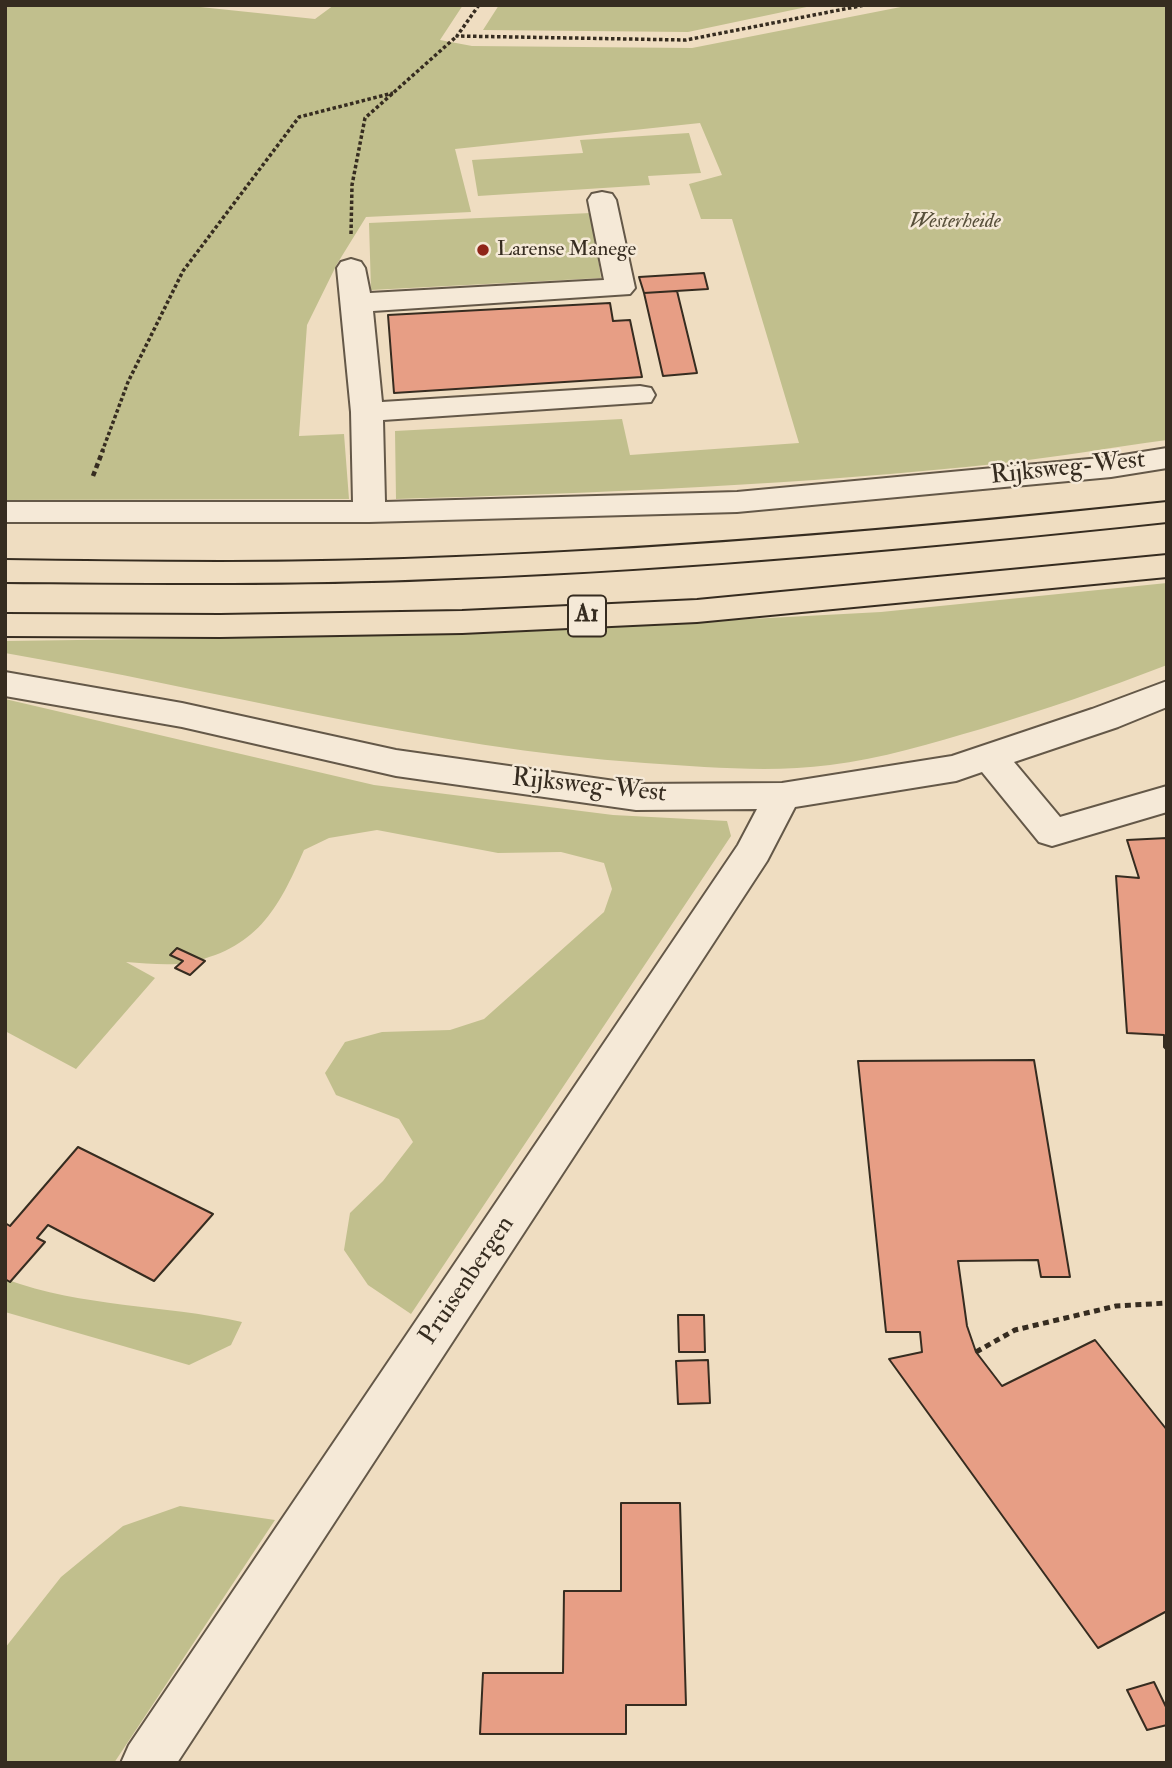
<!DOCTYPE html>
<html>
<head>
<meta charset="utf-8">
<style>
  body { margin:0 }
  #map { position:relative; width:1172px; height:1768px; overflow:hidden; background:#efddc1; font-family:"IM FELL Double Pica",serif }
  canvas { display:block }
  .frame { position:absolute; inset:0; border:7px solid #362c20; pointer-events:none }
</style>
</head>
<body>
<div id="map">
<canvas width="1172" height="1768"></canvas>
<div class="frame"></div>
</div>
<script>
const g = document.querySelector('canvas').getContext('2d');
g.lineJoin = 'round';
function fill(path, color) { g.fillStyle = color; g.fill(path, 'evenodd'); }
function trace(path, color, width, dash) { g.strokeStyle = color; g.lineWidth = width; g.lineCap = dash ? 'butt' : 'round'; g.setLineDash(dash || []); g.stroke(path); }
function label(font, color, halo, rows, align = 'center') {
  g.font = font + ' "IM FELL Double Pica",serif'; g.lineWidth = 5; g.setLineDash([]); g.textBaseline = 'middle'; g.strokeStyle = halo; g.fillStyle = color; for (const [text, x, y, turn = 0] of rows) {
    g.save(); g.translate(x, y); g.rotate((+turn || 0) * Math.PI / 180); g.textAlign = isNaN(turn) ? turn : align; if (halo) g.strokeText(text, 0, 0); g.fillText(text, 0, 0); g.restore();
  }
}
fill(new Path2D(`
  M5,5H181L315,19L334,5H463L440,40L472,46L692,48L911,5H1167V440C1113,447 1058,457 1004,463C802,485 599,493 396,499L395,431L622,419L630,455L799,443L732,219H701L689,184L722,175L700,123L455,149L471,212L366,217L337,264L307,325L299,436L344,434L349,499L5,500Z
  M499,5H816L688,32L483,30Z
  M689,133L701,173L648,176L650,185L478,196L472,160L583,153L580,140Z
  M591,213L601,278L371,290L369,223Z
  M1167,583V665C1105,689 1044,710 981,729C932,743 881,759 830,765C769,773 707,767 645,763C429,748 219,690 5,653V641L223,638L675,623L881,612Z
  M5,699L374,785L613,815L727,821L731,836L411,1314L368,1285L344,1250L350,1213L383,1181L413,1142L399,1119L336,1095L325,1073L345,1042L382,1032L450,1030L484,1019L604,912L612,889L604,863L561,852L498,853L377,830L329,838L304,850C278,910 256,950 186,963C167,966 145,963 126,962L155,978L76,1069L5,1031Z
  M5,1279C85,1308 161,1304 242,1322L231,1345L189,1365L5,1312Z
  M180,1506L275,1520L114,1763H5V1648L61,1577L123,1526Z`), '#c1bf8d');
const building = new Path2D(`
  M704,273L708,289L644,293L639,277Z
  M677,291L697,373L663,376L644,293Z
  M610,303L613,321L630,320L642,377L394,393L388,315Z
  M1167,838V1050L1164,1047V1035L1127,1033L1116,876L1139,878L1127,840Z
  M177,948L205,961L190,975L175,968L183,961L170,955Z
  M1034,1060L1070,1277H1041L1038,1260L958,1261L967,1326L976,1352L1002,1386L1095,1340L1167,1430V1611L1098,1648L889,1359L922,1352L920,1332H886L858,1061Z
  M78,1147L213,1214L154,1281L48,1225L37,1238L45,1242L10,1282L5,1279V1223L10,1226Z
  M678,1315H704L705,1352H679Z
  M708,1360L710,1403L678,1404L676,1361Z
  M621,1503H680L686,1705H626V1734H480L483,1673H563L564,1591H621Z
  M1154,1682L1167,1709V1725L1147,1730L1127,1690Z`);
fill(building, '#e79e85');
trace(building, '#362c20', 2);
const minor = new Path2D(`
  M602,192L612,194L616,200L635,288L630,294L373,311L382,402L640,386L651,388L655,395L651,402L383,420L385,502L737,492L1111,457L1167,448V468L1111,477L737,512L369,522H5V502H353L351,412L337,268L341,262L351,259L361,262L365,268L370,293L604,280L588,200L592,194Z
  M5,672L182,703L396,750L636,784L782,783L952,756L1092,709L1167,681V707L1118,727L1014,762L1060,817L1167,786V812L1052,846L1039,842L982,772L956,781L795,807L767,861L177,1763H121L129,1745L738,845L757,809L636,810L396,776L182,727L5,696Z`);
const highway = new Path2D(`
  M1167,502V522C930,547 693,569 456,578C306,585 155,583 5,582V560C155,562 306,564 456,557C693,548 930,527 1167,502Z
  M1167,555V577L697,622L462,633L220,637L5,636V614L220,615L462,611L697,600Z`);
trace(minor, '#645848', 4);
trace(highway, '#362c20', 4);
trace(new Path2D(`
  M479,5L457,36L686,40L865,5
  M351,234L352,185L365,118L457,36
  M102,452L128,382L183,271L299,117L393,93`), '#362c20', 3.5, [3.5, 2.5]);
trace(new Path2D(`
  M93,476L103,450`), '#362c20', 4.5, [5, 3.5]);
trace(new Path2D(`
  M976,1352L1015,1330L1116,1306L1167,1303`), '#362c20', 5, [6, 4.5]);
fill(minor, '#f5e9d7');
fill(highway, '#efddc1');
for (const [x, y, r, color] of [
  [483,250,7,"#8f2418"]
]) { const dot = new Path2D(); dot.arc(x, y, r, 0, 2 * Math.PI); g.fillStyle = color; g.fill(dot); trace(dot, '#f5e9d7', 2.5); }
label('italic 21px', '#59513b', '#f5e9d7', [
  ["Westerheide",955,222]
]);
label('21px', '#362c20', '#f5e9d7', [
  ["Larense Manege",497,250]
], 'left');
for (const [x, y, w] of [
  [587,616,38]
]) { const box = new Path2D(); box.roundRect(x - w / 2, y - 20.5, w, 41, 5); g.fillStyle = '#f5e9d7'; g.fill(box); trace(box, '#362c20', 2); }
label('bold 24px', '#362c20', null, [
  ["A1",587,616]
]);
label('26px', '#362c20', '#f5e9d7', [
  ["Rijksweg-West",1068,469,-6],
  ["Rijksweg-West",589,787,6],
  ["Pruisenbergen",468,1281,-56]
]);
</script>
</body>
</html>
